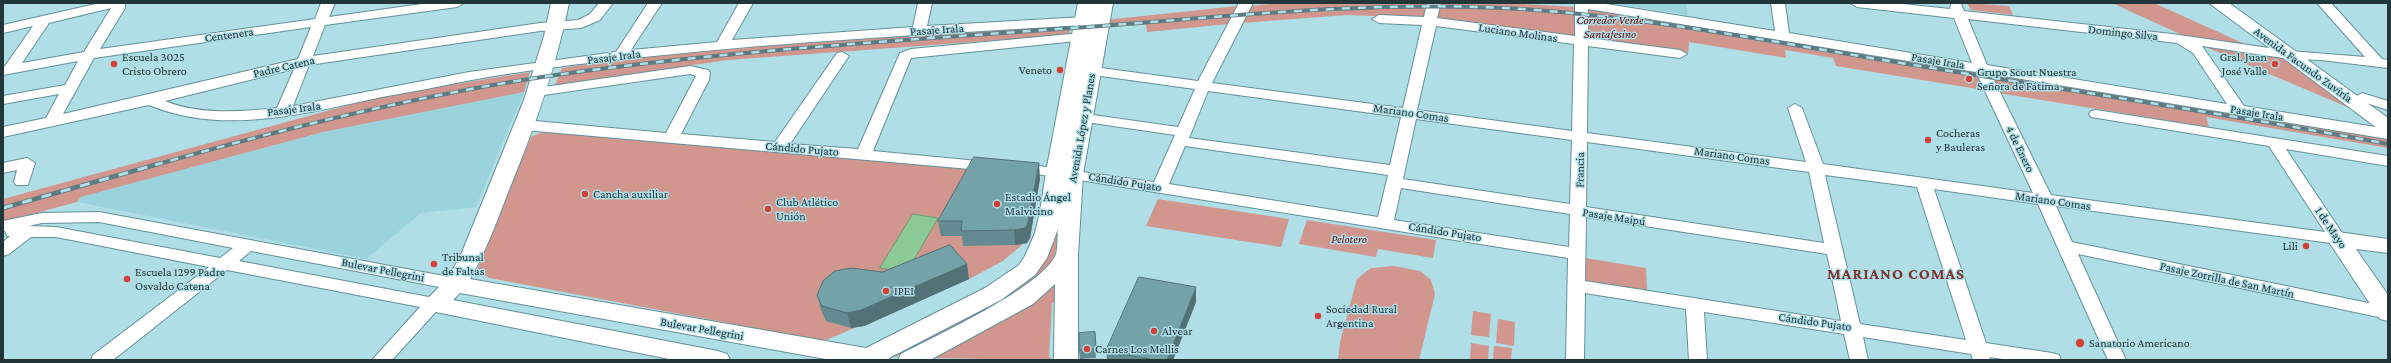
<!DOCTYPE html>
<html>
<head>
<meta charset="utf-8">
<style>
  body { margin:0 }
  #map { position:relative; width:2391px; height:363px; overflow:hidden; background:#afdee6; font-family:"Crimson Pro",serif }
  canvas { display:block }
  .frame { position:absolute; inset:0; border:4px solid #223538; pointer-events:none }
</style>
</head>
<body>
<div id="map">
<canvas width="2391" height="363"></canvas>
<div class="frame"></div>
</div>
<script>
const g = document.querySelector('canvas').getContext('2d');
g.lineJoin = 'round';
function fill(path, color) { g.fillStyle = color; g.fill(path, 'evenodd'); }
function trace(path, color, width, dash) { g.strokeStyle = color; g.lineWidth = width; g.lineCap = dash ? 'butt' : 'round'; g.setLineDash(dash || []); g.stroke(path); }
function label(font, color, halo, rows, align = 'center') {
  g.font = font + ' "Crimson Pro",serif'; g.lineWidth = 3; g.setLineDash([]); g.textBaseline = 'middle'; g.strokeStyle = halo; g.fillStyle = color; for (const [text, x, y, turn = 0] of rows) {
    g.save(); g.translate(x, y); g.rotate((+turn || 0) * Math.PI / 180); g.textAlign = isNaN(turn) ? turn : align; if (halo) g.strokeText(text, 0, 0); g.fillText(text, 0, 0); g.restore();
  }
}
fill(new Path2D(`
  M1610,3H1686L1688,15Z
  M524,92L476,207L421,213L366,259L77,202L81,197L323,132Z`), '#9bd3dc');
fill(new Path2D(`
  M1282,3H1427L1423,18L1347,15L1242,23L1250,6Z
  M1439,3H1506L1576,7L1574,39L1436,20Z
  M1967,3L2009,6L2013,15L1971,10Z
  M2112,3H2154L2256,49L2193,40Z
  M1238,6L1229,24L1147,32L1146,24L1104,28L1105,20Z
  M1596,8L1976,69L1984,90L1836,66L1833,58L1785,50L1786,58L1689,42L1688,53L1586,40L1587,11Z
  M1071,25L1069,35L728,60L555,85L562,68C730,41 901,36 1071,25Z
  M2196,43L2282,56L2352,109Z
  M530,72L524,92L323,132L81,197L77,202L3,222V199L382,96Z
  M1995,73L2388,138V148L2206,117L2209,127L1998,93L1991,75Z
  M542,132L738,147L1037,174L1040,180L1030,238L1003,261L969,279L824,341L489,278L477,270L531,137Z
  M1158,199L1289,219L1281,247L1146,226Z
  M1057,220C1059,232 1059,245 1054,256C1036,296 935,337 896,357L886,354L1039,270L1048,256Z
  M1307,220L1436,240L1433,258L1378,249L1376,257L1299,244Z
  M1585,258L1646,268L1647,292L1584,282Z
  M1394,266L1420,271L1431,280L1435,294L1419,360H1338L1340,342L1357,279L1371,268Z
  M1055,283L1059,304L1052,303L1049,357L1054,360L925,358Z
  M1473,311L1491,314L1489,337L1471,335Z
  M1498,319L1515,322L1514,346L1496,343Z
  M1471,343L1489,346L1488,360H1470Z
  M1494,346L1512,348L1511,360H1493Z`), '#d1968e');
const water = new Path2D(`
  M913,214L938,218L907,272L880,268Z`);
fill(water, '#8cca95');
trace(water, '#6c9d79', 1);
const minor = new Path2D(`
  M100,3H125V8L100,49L315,19L321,3H335L329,17L429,3H464L457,7L325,25L313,56L540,23L578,20L590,14L599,3H613L600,20L581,28L540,31L309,65L293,106L469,72L616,52L648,3H662L631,50L717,42L739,3H753L732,40L913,27L918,3H932L927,26L1084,17L1091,21L1084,25C937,34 791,41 644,57C585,63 525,70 466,81C438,87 410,92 382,97C306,113 223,136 149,105L3,137V127L46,118L59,94L3,104V96L65,85L78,61L3,75V67L5,66L33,26L3,33V25ZM111,8L84,52L22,63L49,23ZM311,27L298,59L63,114L94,58ZM294,69L277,108C240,112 199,115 165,101Z
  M1239,3H1253L1212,83L1403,108L1422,25L1379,23L1372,19L1379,15L1424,17L1427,3H1441L1437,18L1575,36V3H1600L1775,31L1771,3H1785L1789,33L1972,63L1954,18L1857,7L1850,3H1893L1950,9L1951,4H1961L1964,11L2172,34L2290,51L2365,57L2317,3H2331L2382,59L2388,60V68L2321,60L2290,59L2202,46L2244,106L2388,129V139L1991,74L2051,195L2325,232L2269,146L2091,117L2089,114L2091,111L2096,110L2388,156V166L2286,149L2346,239L2344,243L2338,244L2056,206L2072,242L2388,307V319L2078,254L2126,360H2108L2038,204L1934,189L1986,343L2052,353L2059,355L2061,360H2009L1990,357L1989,360H1973L1971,354L1863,337L1868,360H1850L1844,334L1704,312L1707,360H1689L1686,309L1585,293L1584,360H1566L1568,258L1073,179L1012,171L1010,168L1012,165L1018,163L1154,182L1175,135L1072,120L1065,116L1072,112L1178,127L1195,89L1079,73L1072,69L1079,65L1198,81ZM1588,9L1976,72L2033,193L1823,164L1802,108L1795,104L1788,108L1806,162L1587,133L1588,46L1680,58L1687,54L1680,50L1588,38ZM1968,19L2177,43L2193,53L2227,104L1987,65ZM1436,26L1574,44L1572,131L1417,110ZM1208,91L1401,117L1390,165L1189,138ZM1416,119L1572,140L1570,204L1403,179ZM1587,142L1809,172L1824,243L1586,207ZM1185,146L1388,175L1378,217L1169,184ZM1825,175L1917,187L1966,340L1860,324ZM1401,188L1570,214L1569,247L1394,220ZM1586,217L1827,254L1841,321L1585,281Z
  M1081,33L1088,37L1086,40L911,58L873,151L999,163L1001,166L999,169L993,171L524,130L516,125L524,120L666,133L696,76L690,74L544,95L537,91L544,87L690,66L708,70L710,73L709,80L681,134L775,142L837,53L842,52L849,56L790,144L858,149L900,53L911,49Z
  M2362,93L2388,101V110L2357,100L2355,97Z
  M27,158L35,163L28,185H16L14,182L17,170L3,173V163Z
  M99,212L455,278L461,280L464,284L461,288L455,290L251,251L239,261L434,298L440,300L443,304L392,360H372L420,307L227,270L113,360H91L93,355L209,267L56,237H31L9,254L3,256V242L10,236H7L5,231H3V221L42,213ZM99,222L233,248L220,258L56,227L29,226L42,223Z`);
const major = new Path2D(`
  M551,3H569C556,68 534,129 509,190C497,221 486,251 470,279L866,348L985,288L1019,265L1025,256L1035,233L1040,212L1046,172L1078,3H1113L1083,174L1078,255V360H1054L1055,284L1033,304L930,360H898L901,354C935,336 1043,287 1056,254C1058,247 1057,236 1058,229L1047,258L1035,275L1001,300L889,358V360H831L460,293L453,300L718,351L727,354L730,360H674L426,310L422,304L447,279L460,257L524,100L544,36Z
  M2209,3H2229L2388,118V133L2381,131Z
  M2338,232L2388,239V253L2356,249L2388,295V321L2380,319L2327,239L2330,234Z`);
trace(minor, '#649199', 2);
trace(major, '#649199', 2);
fill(minor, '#fff');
fill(major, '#fff');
const railFar1 = new Path2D(`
  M155,165C282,129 411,97 542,77C718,51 895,41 1072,28C1216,18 1359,1 1503,8C1639,15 1773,42 1907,64C2067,90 2228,114 2388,144`);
const rail = new Path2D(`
  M3,208L158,164`);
trace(railFar1, '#5d7b81', 4);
trace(rail, '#5d7b81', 4.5);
trace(railFar1, '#afdee6', 2.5, [8]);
trace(rail, '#afdee6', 3, [10]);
fill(new Path2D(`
  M1040,178L1030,238L1027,243L1015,245L963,246L962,236H941L938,221Z
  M882,272L969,279L864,326L851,328L826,321L821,310L817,295Z
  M1196,302L1173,360H1107L1106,351Z
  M1095,332L1096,358L1080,359L1079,350Z`), '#648b91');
fill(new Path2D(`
  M1039,163L1040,178L1030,238L1027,243L1015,245L1014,230Z
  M967,264L969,279L864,326L851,328L847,313Z
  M1196,287V302L1173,360H1167Z`), '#517176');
const building = new Path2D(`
  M974,157L1039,163L1028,223L1025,228L1014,230L961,231L962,221H938Z
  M950,245L967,264L861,310L847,313L822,306L817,295L823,281L835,271L851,268L882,272Z
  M1139,277L1196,287L1167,360H1155L1106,351Z
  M1095,332L1096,349L1079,350V333Z`);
fill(building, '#74a2a9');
trace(building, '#517176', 1);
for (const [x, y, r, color] of [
  [114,64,4,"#cf4237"],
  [2275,64,4,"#cf4237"],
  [1060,70,4,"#cf4237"],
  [1969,79,4,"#cf4237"],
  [1928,140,4,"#cf4237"],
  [585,194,4,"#cf4237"],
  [997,204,4,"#cf4237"],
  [768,209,4,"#cf4237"],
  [2306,246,4,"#cf4237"],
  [434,264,4,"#cf4237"],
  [127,279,4,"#cf4237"],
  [886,291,4,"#cf4237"],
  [1318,316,4,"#cf4237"],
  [1154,331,4,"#cf4237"],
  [2080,343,5,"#cf4237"],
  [1087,349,4,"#cf4237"]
]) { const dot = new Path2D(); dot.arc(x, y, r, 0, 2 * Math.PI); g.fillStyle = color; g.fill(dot); trace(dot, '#afdee6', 1.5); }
label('italic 12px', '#690807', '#afdee6', [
  ["Corredor Verde",1610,20],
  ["Santafesino",1610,34],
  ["Pelotero",1349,239]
]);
label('12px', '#223538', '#afdee6', [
  ["Pasaje Irala",937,30,-4],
  ["Luciano Molinas",1518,33,8],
  ["Domingo Silva",2123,33,6],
  ["Centenera",229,35,-8],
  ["Pasaje Irala",614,57,-7],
  ["Pasaje Irala",1938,61,9],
  ["Avenida Facundo Zuviría",2303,65,36],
  ["Padre Catena",284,67,-13],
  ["Pasaje Irala",294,109,-7],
  ["Mariano Comas",1411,113,8],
  ["Pasaje Irala",2257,113,9],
  ["Avenida López y Planes",1082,128,-80],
  ["Cándido Pujato",802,149,5],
  ["4 de Enero",2020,149,64],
  ["Mariano Comas",1732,156,8],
  ["Francia",1580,170,-89],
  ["Cándido Pujato",1125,182,9],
  ["Mariano Comas",2053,201,8],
  ["Pasaje Maipú",1614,217,9],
  ["1 de Mayo",2331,228,56],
  ["Cándido Pujato",1445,232,9],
  ["Bulevar Pellegrini",383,270,11],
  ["Pasaje Zorrilla de San Martín",2227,280,12],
  ["Cándido Pujato",1815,322,8],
  ["Bulevar Pellegrini",702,329,10]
]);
label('12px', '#223538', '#afdee6', [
  ["Escuela 3025",122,57],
  ["Cristo Obrero",122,71],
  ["Gral. Juan",2267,57,"right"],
  ["José Valle",2267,71,"right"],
  ["Veneto",1052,70,"right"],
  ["Grupo Scout Nuestra",1977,72],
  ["Señora de Fátima",1977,86],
  ["Cocheras",1936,133],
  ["y Bauleras",1936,147],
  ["Cancha auxiliar",593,194],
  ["Estadio Ángel",1005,197],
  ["Malvicino",1005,211],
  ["Club Atlético",776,202],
  ["Unión",776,216],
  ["Lili",2298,246,"right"],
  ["Tribunal",442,257],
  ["de Faltas",442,271],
  ["Escuela 1299 Padre",135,272],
  ["Osvaldo Catena",135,286],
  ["IPEI",894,291],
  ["Sociedad Rural",1326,309],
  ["Argentina",1326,323],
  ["Alvear",1162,331],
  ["Sanatorio Americano",2089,343],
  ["Carnes Los Mellis",1095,349]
], 'left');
g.letterSpacing = '1px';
label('bold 16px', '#7b342d', '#afdee6', [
  ["MARIANO COMAS",1896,274]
]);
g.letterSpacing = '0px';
</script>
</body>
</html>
